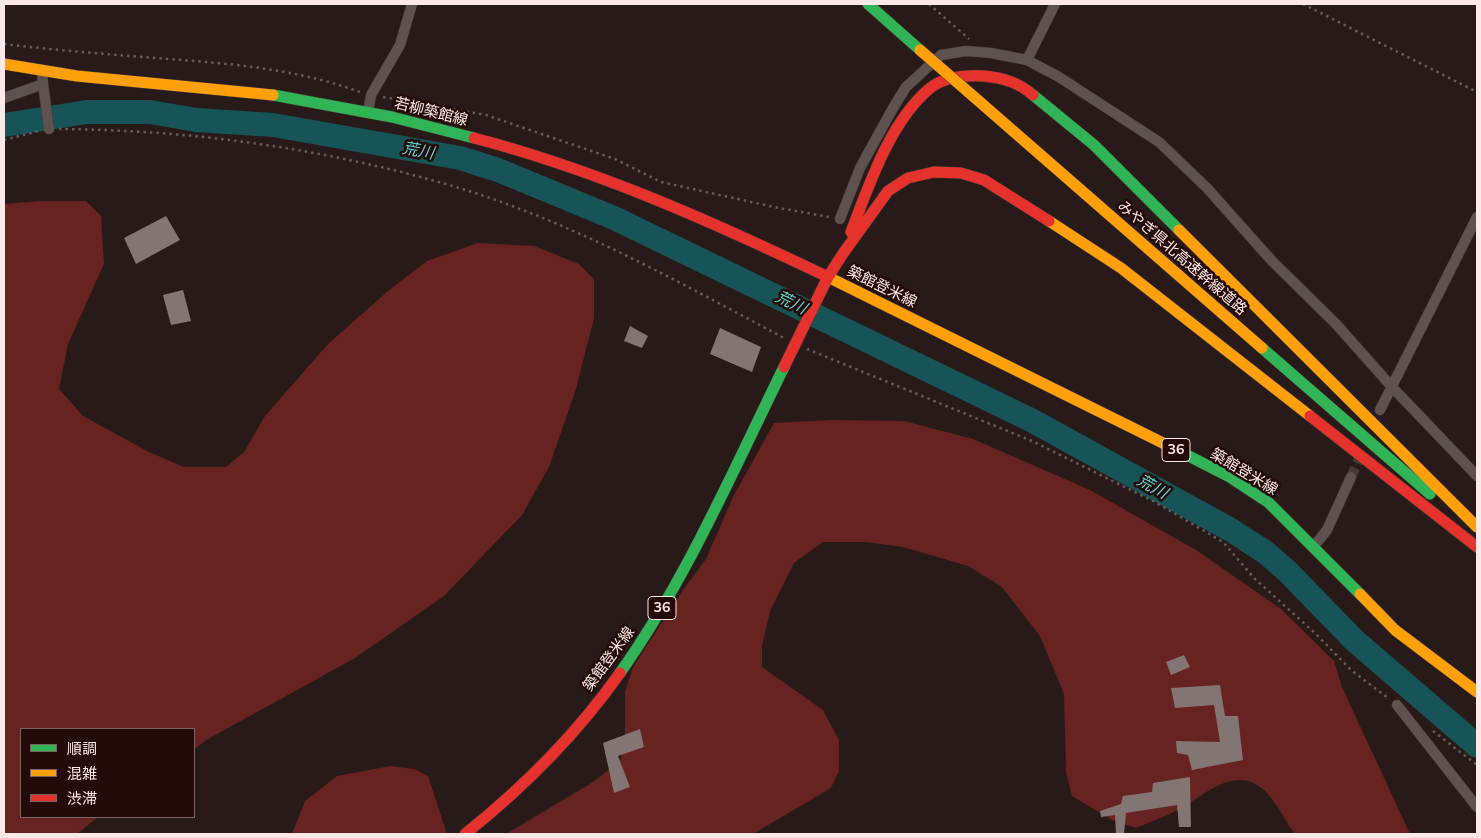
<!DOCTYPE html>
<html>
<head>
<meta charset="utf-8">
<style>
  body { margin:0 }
  #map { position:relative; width:1481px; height:838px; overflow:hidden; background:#281a18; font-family:Mulish,"Noto Sans JP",sans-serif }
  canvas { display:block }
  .frame { position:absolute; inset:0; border:5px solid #fce8e6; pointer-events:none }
  .legend { position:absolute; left:20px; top:728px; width:175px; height:90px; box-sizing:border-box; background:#240b09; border:1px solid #7a6361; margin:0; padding:6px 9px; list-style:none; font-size:15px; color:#fce8e6 }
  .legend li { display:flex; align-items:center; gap:10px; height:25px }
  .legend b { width:25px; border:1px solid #7a6361 }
</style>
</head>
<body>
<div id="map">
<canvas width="1481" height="838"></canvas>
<div class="frame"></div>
<ul class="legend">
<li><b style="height:6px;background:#30b455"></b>順調</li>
<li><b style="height:6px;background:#ff9f0a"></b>混雑</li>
<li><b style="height:6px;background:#e5322d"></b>渋滞</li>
</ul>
</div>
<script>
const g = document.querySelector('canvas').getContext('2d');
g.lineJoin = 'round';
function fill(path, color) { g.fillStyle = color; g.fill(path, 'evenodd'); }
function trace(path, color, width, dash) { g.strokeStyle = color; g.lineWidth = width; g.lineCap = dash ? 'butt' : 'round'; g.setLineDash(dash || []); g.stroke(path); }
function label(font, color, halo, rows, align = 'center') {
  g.font = font + ' Mulish,"Noto Sans JP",sans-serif'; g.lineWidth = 5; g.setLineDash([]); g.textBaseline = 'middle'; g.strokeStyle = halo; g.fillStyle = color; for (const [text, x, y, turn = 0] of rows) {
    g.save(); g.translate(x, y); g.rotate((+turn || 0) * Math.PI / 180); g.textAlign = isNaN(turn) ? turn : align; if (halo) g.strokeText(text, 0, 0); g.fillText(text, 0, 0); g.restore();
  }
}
fill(new Path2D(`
  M41,201H86L101,216L104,264L68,344L59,389L83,416L149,452L184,467H226L244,452L265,416L328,344L388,291L427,261L478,243L534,246L579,264L594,279V318L576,389L549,467L522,515L444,596L355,658L208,739L194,749V729H21V817H98L77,834H4V204Z
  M831,420L904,421L973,439L1090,490L1196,550L1281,609L1334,661L1342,687L1410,834H1295C1285,821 1276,801 1264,790C1237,766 1209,791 1185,806C1170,815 1152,821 1136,828L1112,820L1072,796L1066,772L1064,694L1040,636L1002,587L968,566L903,547L866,542H823L794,563L770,611L762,646V667L823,710L839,740V771L831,788L753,834H506L593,782L620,761L625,743V692L633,667L683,590L706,559L733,497L774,423Z
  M390,766L414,769L428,776L447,834H292L305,801L337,776Z`), '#67231f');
trace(new Path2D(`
  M4,125L87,112H150L196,120L273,125L460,158L498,170L614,218L1031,420L1231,530L1265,552L1287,571L1354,640L1477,746`), '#175457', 24);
fill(new Path2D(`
  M166,216L180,240L136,264L124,238Z
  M183,290L191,321L171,325L163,295Z
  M630,326L648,336L642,348L624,341Z
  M720,328L761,347L752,372L710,354Z
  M1184,655L1190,667L1171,675L1166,662Z
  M1220,685L1225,716H1238L1243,760L1192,770L1188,755L1177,753L1176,741L1220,742L1214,705L1175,708L1171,688Z
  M640,729L644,747L618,756L630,787L614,793L603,743Z
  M1190,777L1191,827H1179L1177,805L1126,813L1124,834H1116L1115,815L1101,817L1100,811L1121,804L1123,796L1152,792L1153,783Z`), '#837573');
trace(new Path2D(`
  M1351,477L1363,450`), '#483937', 10, [10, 5]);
const street = new Path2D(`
  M1027,60L1055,4
  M43,84L49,129
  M4,98L43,84L42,72
  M368,112L371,95L400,45L412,4
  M840,219L860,168L893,108L906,87L941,55L966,51L991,53L1027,60L1059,77L1159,142L1207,188L1272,261L1336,324L1392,387L1477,476
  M1380,410L1477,217
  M1314,546L1327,530L1351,477
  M1397,705L1477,807`);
const fast = new Path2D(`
  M868,4L920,50
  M273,95L392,117L474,138
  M1033,95L1094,145L1179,230
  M1262,348L1430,494
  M1175,449L1228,476L1269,503L1360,594
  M620,673C687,578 733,471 784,367`);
const slow = new Path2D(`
  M4,64L77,76L273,95
  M973,96L1262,348
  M1049,221L1121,268L1310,416
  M1179,230L1477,527
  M828,277L1175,449
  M1360,594L1395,630L1477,692`);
const jam = new Path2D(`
  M474,138C597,170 713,222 828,277
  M851,232C869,185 890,122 929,89C944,76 967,75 984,76C1003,78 1018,82 1033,95
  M784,367L828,277L842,255L888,191L908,178L934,172L961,173L984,180L1049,221
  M1310,416L1477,547
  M465,834C524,787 576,735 620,673`);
trace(street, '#433736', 11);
trace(fast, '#433736', 12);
trace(slow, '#433736', 12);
trace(jam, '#433736', 12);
trace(new Path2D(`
  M929,4L969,39
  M1303,4L1477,92
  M4,44C54,50 105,54 155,58C225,63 294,68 360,92
  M383,97L486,115L615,159L661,182L774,207L829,217
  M59,129C191,130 322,148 449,185C567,219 677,281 784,338
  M4,140L39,131
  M807,349L1032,441L1155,502L1223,542L1255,579L1316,634L1351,670L1388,698
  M1433,731L1477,765`), '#675b5a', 2.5, [2.5, 4]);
trace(street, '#5e5250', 10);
trace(fast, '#30b455', 11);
trace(slow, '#ff9f0a', 11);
trace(jam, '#e5322d', 11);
const slowBridge = new Path2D(`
  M920,50L973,96`);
trace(slowBridge, '#433736', 12, []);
trace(slowBridge, '#ff9f0a', 11);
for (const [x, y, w] of [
  [1176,450,28],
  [662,608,28]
]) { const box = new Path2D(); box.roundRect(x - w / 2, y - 11.5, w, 23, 4); g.fillStyle = '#240b09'; g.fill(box); trace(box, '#fce8e6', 1); }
label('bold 14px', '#fce8e6', null, [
  ["36",1176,450],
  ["36",662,608]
]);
label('15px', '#fce8e6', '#240b09', [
  ["若柳築館線",431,112,14],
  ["みやぎ県北高速幹線道路",1182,258,41],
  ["築館登米線",882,287,26],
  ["築館登米線",1244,472,31],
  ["築館登米線",609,659,-54]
]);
label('italic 16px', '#59d8dc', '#240b09', [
  ["荒川",418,151,10],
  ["荒川",791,303,26],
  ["荒川",1152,487,29]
]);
</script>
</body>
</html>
